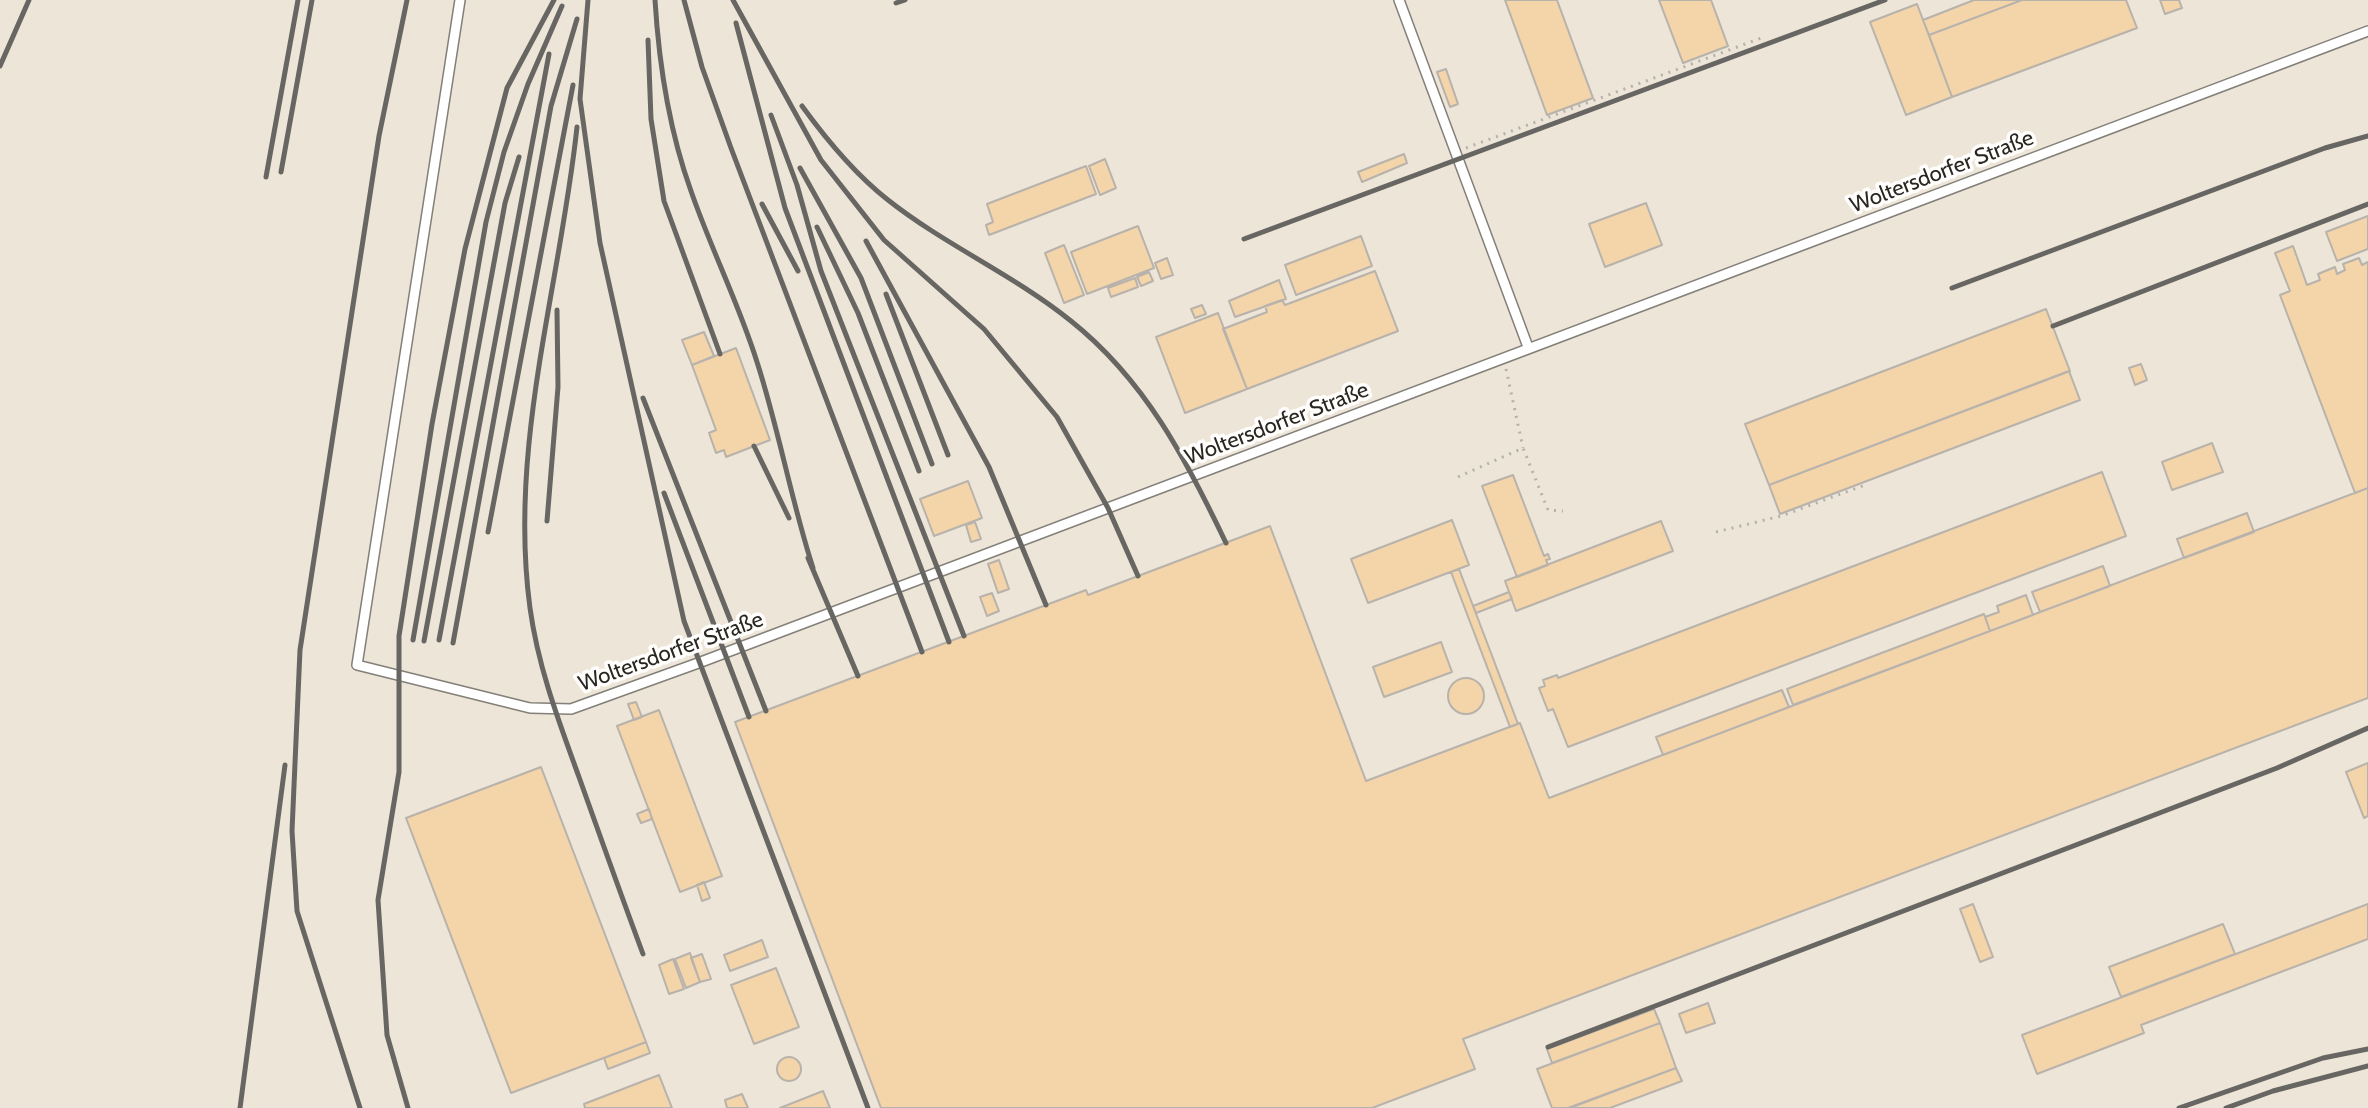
<!DOCTYPE html>
<html>
<head>
<meta charset="utf-8">
<style>
  body { margin:0 }
  canvas { display:block; background:#f4f0e9 }
</style>
</head>
<body>
<canvas width="2368" height="1108"></canvas>
<script>
const g = document.querySelector('canvas').getContext('2d');
g.lineJoin = 'round';
function fill(path, color) { g.fillStyle = color; g.fill(path, 'evenodd'); }
function trace(path, color, width, dash) { g.strokeStyle = color; g.lineWidth = width; g.lineCap = dash ? 'butt' : 'round'; g.setLineDash(dash || []); g.stroke(path); }
function label(font, color, halo, rows, align = 'center') {
  g.font = font + ' Cabin,sans-serif'; g.lineWidth = 7; g.setLineDash([]); g.textBaseline = 'middle'; g.strokeStyle = halo; g.fillStyle = color; for (const [text, x, y, turn = 0] of rows) {
    g.save(); g.translate(x, y); g.rotate((+turn || 0) * Math.PI / 180); g.textAlign = isNaN(turn) ? turn : align; if (halo) g.strokeText(text, 0, 0); g.fillText(text, 0, 0); g.restore();
  }
}
fill(new Path2D(`
  M0,0H2368V1108H0Z`), '#ede5d7');
const building = new Path2D(`
  M1505,0H1557L1593,98L1547,115Z
  M1659,0H1711L1728,46L1683,63Z
  M1974,0H2022L1929,35L1923,20Z
  M2022,0H2126L2137,28L1952,97L1929,35Z
  M2160,0H2179L2182,8L2165,14Z
  M1917,4L1952,97L1906,115L1870,22Z
  M1446,69L1458,104L1450,107L1437,72Z
  M1404,154L1407,163L1362,182L1358,172Z
  M1105,159L1116,188L1100,195L1089,166Z
  M1086,166L1096,194L989,235L986,225L993,222L987,204Z
  M1646,203L1662,245L1605,267L1589,224Z
  M2368,216V249L2337,261L2326,232Z
  M1138,226L1154,268L1087,294L1071,252Z
  M1361,236L1372,266L1296,295L1285,265Z
  M1064,245L1084,295L1064,303L1045,253Z
  M2293,246L2307,285L2320,280L2318,274L2335,267L2337,274L2345,270L2343,264L2359,258L2362,265L2368,262V488L2355,493L2280,295L2290,291L2275,253Z
  M1167,258L1173,275L1161,279L1155,263Z
  M1375,271L1398,331L1247,389L1223,329L1267,312L1265,306L1282,300L1285,305Z
  M1149,272L1153,281L1141,286L1137,277Z
  M1135,278L1138,287L1111,297L1108,288Z
  M1279,280L1286,299L1235,317L1229,301Z
  M1202,305L1206,314L1195,318L1191,309Z
  M2046,309L2070,371L1769,485L1745,424Z
  M1218,313L1247,389L1185,413L1156,337Z
  M704,332L714,356L692,365L682,340Z
  M736,348L770,440L726,457L724,450L716,453L709,433L716,430L692,365Z
  M2141,364L2147,380L2135,385L2129,368Z
  M2069,371L2080,400L1780,514L1769,485Z
  M2212,443L2223,472L2172,490L2162,462Z
  M2102,472L2126,536L1568,747L1553,709L1548,711L1539,688L1545,686L1543,680L1557,675L1558,678Z
  M1513,475L1544,556L1548,554L1550,559L1546,560L1548,565L1517,577L1482,486Z
  M968,481L982,518L934,536L920,499Z
  M2368,488V698L1463,1039L1475,1069L1372,1108H881L735,722L1086,590L1088,595L1270,526L1366,781L1520,723L1549,798Z
  M2247,513L2254,532L2184,558L2177,539Z
  M1452,520L1469,565L1368,603L1351,559Z
  M1661,521L1673,551L1516,611L1505,581Z
  M975,522L981,539L971,542L966,525Z
  M999,560L1009,589L998,593L988,564Z
  M2103,566L2110,586L2040,612L2032,592Z
  M1459,569L1518,724L1510,727L1451,572Z
  M1509,592L1512,599L1476,613L1473,606Z
  M992,593L999,611L987,616L980,597Z
  M2026,595L2033,615L1990,631L1985,617L1999,612L1997,606Z
  M1984,614L1990,631L1793,705L1787,689Z
  M1441,642L1452,672L1384,697L1373,667Z
  M1448 696a18 18 0 1 1 36 0a18 18 0 1 1-36 0Z
  M1782,690L1789,707L1663,755L1656,737Z
  M636,702L642,717L634,720L628,704Z
  M659,710L722,876L680,892L617,726Z
  M2368,763V816L2364,818L2346,772Z
  M541,767L646,1042L511,1093L406,818Z
  M649,809L652,819L641,823L637,814Z
  M704,882L710,898L702,901L697,885Z
  M1973,904L1993,957L1980,962L1960,909Z
  M2368,904V939L2141,1025L2144,1033L2037,1074L2022,1035Z
  M2223,924L2235,954L2121,997L2109,967Z
  M762,940L768,957L730,971L724,955Z
  M690,953L700,982L686,988L675,959Z
  M702,954L711,979L700,982L691,958Z
  M673,959L684,989L669,994L659,965Z
  M776,968L799,1027L754,1044L731,985Z
  M1708,1003L1715,1023L1686,1033L1679,1014Z
  M1654,1009L1660,1023L1552,1063L1547,1049Z
  M1660,1023L1676,1068L1568,1108H1552L1537,1069Z
  M646,1042L650,1053L608,1069L604,1058Z
  M777 1069a12 12 0 1 1 24 0a12 12 0 1 1-24 0Z
  M1676,1068L1682,1081L1610,1108H1570Z
  M659,1075L672,1108H585L584,1104Z
  M823,1091L830,1108H780Z
  M742,1094L748,1108H727L725,1100Z`);
fill(building, '#f4d4a9');
trace(building, '#b7b2ac', 2);
const lane = new Path2D(`
  M460,0L357,665L530,708L571,709L701,662L2368,31
  M1399,0L1528,347`);
trace(lane, '#837f79', 12);
trace(new Path2D(`
  M1466,148L1764,37
  M1506,369L1523,448
  M1458,477L1523,448L1548,510L1563,511
  M1716,532L1781,516L1865,485`), '#b4b1ac', 3, [2, 6]);
trace(lane, '#fff', 9);
trace(new Path2D(`
  M588,0L580,99L600,243L684,621L868,1108
  M655,0C659,65 669,130 691,191C711,249 739,304 757,362C779,430 791,500 813,568
  M684,0L702,67L731,148L922,652
  M733,0L821,160L884,240L984,329L1057,417L1108,508L1138,576
  M896,3L905,0
  M736,23L785,208L949,642
  M648,40L651,119L664,201L720,354
  M0,66L29,0
  M802,106C826,139 856,175 888,200C945,245 1014,275 1071,321C1145,380 1186,459 1226,543
  M771,115L797,185L821,271L964,636
  M577,127C560,287 508,446 530,608C538,667 559,722 579,777C600,836 621,895 643,954
  M800,168L861,278L932,464
  M281,172L312,0
  M266,177L298,0
  M762,204L798,271
  M817,227L858,313L919,471
  M1244,239L1885,0
  M866,241L989,467L1046,605
  M1952,288L2325,148L2368,136
  M886,294L948,455
  M2053,326L2368,204
  M643,398L766,711
  M754,446L789,518
  M664,493L749,717
  M547,521L558,387L557,310
  M488,532L573,85
  M808,558L858,676
  M413,640L486,222L504,152L528,84L562,6
  M439,640L549,54
  M424,641L505,203L519,157
  M453,643L551,106L577,19
  M1548,1047L2277,768L2368,728
  M240,1108L285,765
  M360,1108L297,911L292,831L300,650L379,136L407,0
  M408,1108L387,1035L378,900L399,772V636L432,424L465,249L507,88L554,0
  M2179,1108L2323,1058L2368,1049
  M2226,1108L2273,1091L2368,1066`), '#686662', 5);
label('22px', '#272623', '#fffefc', [
  ["Woltersdorfer Straße",1942,172,-21],
  ["Woltersdorfer Straße",1277,424,-21],
  ["Woltersdorfer Straße",671,652,-20]
]);
</script>
</body>
</html>
